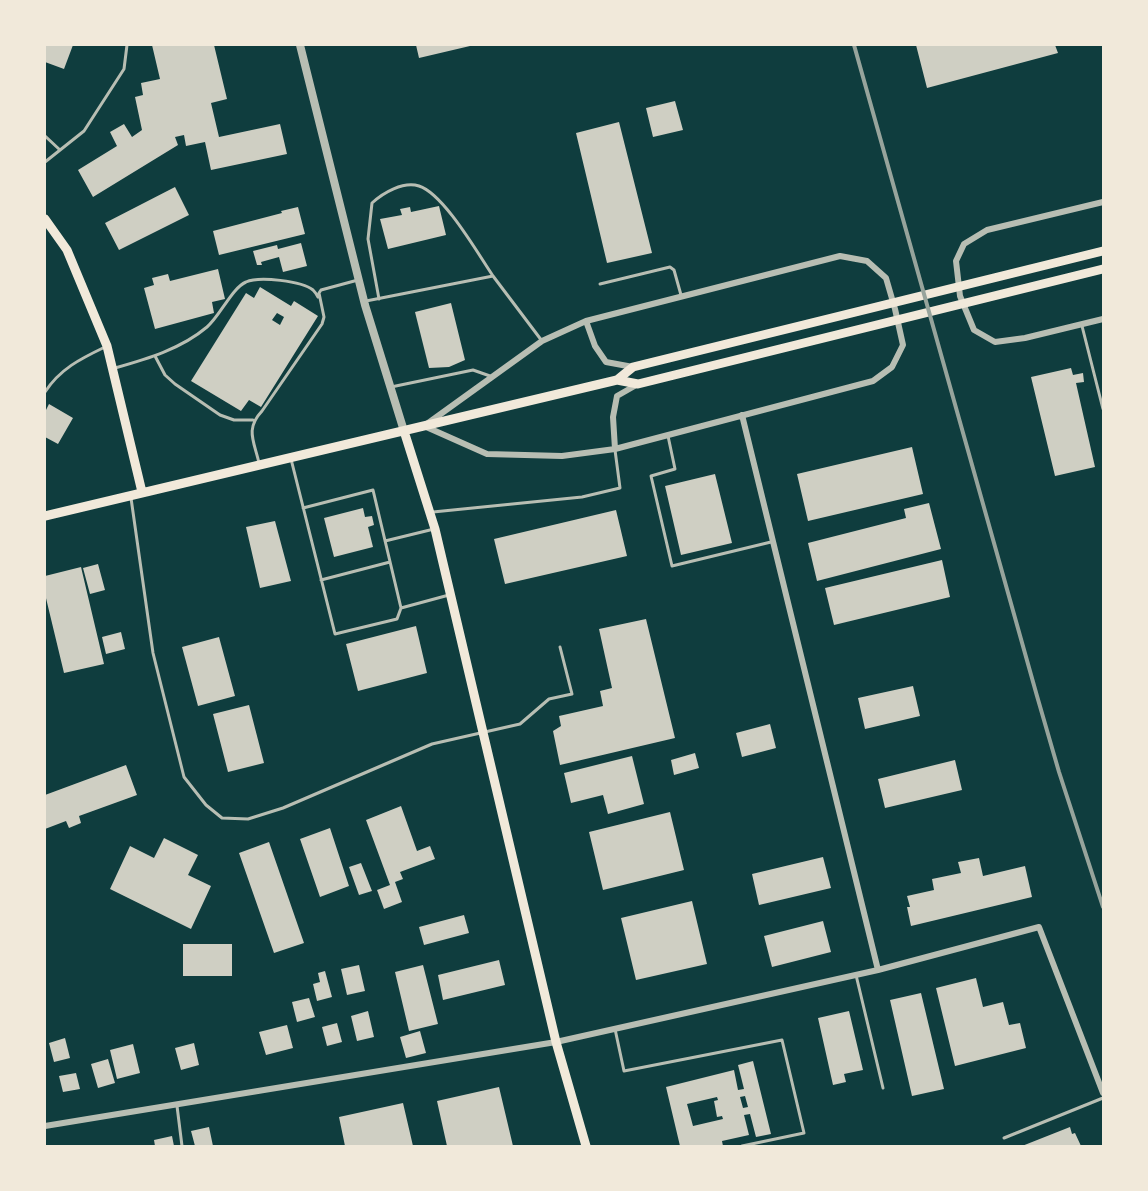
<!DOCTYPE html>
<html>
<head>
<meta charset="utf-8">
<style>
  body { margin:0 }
  #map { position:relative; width:1148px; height:1191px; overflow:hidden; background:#0f3d3e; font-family:Roboto,sans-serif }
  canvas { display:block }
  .frame { position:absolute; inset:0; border:46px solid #f1e9da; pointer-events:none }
</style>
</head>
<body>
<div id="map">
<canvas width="1148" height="1191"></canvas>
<div class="frame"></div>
</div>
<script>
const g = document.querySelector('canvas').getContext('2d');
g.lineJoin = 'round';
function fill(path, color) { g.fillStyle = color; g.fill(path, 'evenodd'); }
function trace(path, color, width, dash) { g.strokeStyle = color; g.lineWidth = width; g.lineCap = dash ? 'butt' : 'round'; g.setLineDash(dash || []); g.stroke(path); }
fill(new Path2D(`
  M45,45H73L64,69L45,62Z
  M152,45H214L227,99L211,103L219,137L280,124L287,154L211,170L205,142L186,146L184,135L175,137L178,145L93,197L78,170L117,146L110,132L124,124L132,137L142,130L135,97L143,95L141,83L160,79Z
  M416,45H470V46L419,58Z
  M916,45H1055L1058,53L927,88Z
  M675,101L683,130L653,137L646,108Z
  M619,122L652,253L607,263L576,133Z
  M175,187L189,215L119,250L105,223Z
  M439,206L446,235L388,249L380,219L402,215L400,209L410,207L411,212Z
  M298,207L305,234L219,255L213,231L282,213L281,211Z
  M301,243L307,266L283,272L279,257L261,262L262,265H257L253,251L277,245L278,249Z
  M218,269L225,299L212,302L214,313L155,329L144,288L154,285L152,278L168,274L170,281Z
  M260,287L291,306L294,301L318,316L261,407L249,400L241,411L191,381L246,293L254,298ZM277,313L284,317L280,325L272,320Z
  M451,303L465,360L449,367L429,368L415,312Z
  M1071,368L1073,375L1083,373L1084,382L1076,383L1095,467L1055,476L1031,377Z
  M49,404L73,418L58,444L45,437V412Z
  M912,447L923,494L808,521L797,474Z
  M715,474L732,543L681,555L665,486Z
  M929,503L941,549L817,581L808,543L906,518L904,509Z
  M363,508L365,517L372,516L374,525L368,527L373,547L334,557L324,518Z
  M616,510L627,556L505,584L494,539Z
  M275,521L291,581L260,588L246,527Z
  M942,560L950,597L834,625L825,588Z
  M98,564L105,590L90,594L83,568Z
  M81,567L104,664L64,673L45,594V576Z
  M646,619L675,738L560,765L553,731L561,726L559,716L603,706L600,691L612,688L599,629Z
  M416,626L427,673L358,691L346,644Z
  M121,632L125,649L106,654L102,637Z
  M219,637L235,696L198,706L182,647Z
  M913,686L920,716L865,729L858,698Z
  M249,705L264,763L228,772L213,714Z
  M770,724L776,748L742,757L736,733Z
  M695,753L699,768L674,775L671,760Z
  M632,756L644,804L608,814L603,795L571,803L564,773Z
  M955,760L962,790L885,808L878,779Z
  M126,765L137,795L79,816L81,823L69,828L66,821L45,829V795Z
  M401,806L417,851L430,846L435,859L400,872L403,879L395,882L402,902L384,909L377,890L390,885L366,820Z
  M670,812L684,870L603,890L589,832Z
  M330,828L349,886L320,897L300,839Z
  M164,838L198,855L188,875L211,886L191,929L110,889L130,846L154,858Z
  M269,842L304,943L274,953L239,853Z
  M823,857L831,888L759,905L752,874Z
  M979,858L983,876L1025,866L1032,897L911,926L907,907H910L907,896L934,890L932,879L961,873L958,862Z
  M361,863L372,891L359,895L349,867Z
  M692,901L707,964L636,980L621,918Z
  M464,915L469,933L424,945L419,927Z
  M823,921L831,952L772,967L764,936Z
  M183,944H232V976H183Z
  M499,960L505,985L443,1000L438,975Z
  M359,965L365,991L347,995L341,969Z
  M423,965L438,1024L409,1031L395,972Z
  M325,971L332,997L317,1001L313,984L320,982L318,973Z
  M976,978L983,1007L1003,1002L1009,1025L1020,1023L1026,1048L955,1066L936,988Z
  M921,993L944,1089L912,1096L890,1000Z
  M309,998L315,1017L297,1022L292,1002Z
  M368,1011L374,1037L357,1041L351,1016Z
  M849,1011L863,1070L844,1074L846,1082L833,1085L818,1018Z
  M337,1023L342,1042L327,1046L322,1027Z
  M287,1025L293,1048L266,1055L259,1032Z
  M420,1031L426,1053L406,1058L400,1037Z
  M65,1038L70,1058L54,1062L49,1043Z
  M194,1043L199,1065L181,1070L175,1048Z
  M133,1044L140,1073L117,1079L110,1050Z
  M108,1059L115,1083L98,1088L91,1064Z
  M753,1061L771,1134L756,1137L750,1114L744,1115L749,1135L722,1141L723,1146H680L666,1087L734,1070L738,1090L744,1089L738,1065ZM745,1096L748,1107L743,1108L740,1097ZM717,1097L718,1100L714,1101L717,1117L722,1116L723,1119L693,1126L687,1104Z
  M76,1073L80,1089L63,1092L59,1076Z
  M499,1087L513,1146H447L437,1101Z
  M403,1103L413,1146H345L339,1117Z
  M209,1127L213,1146H195L191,1131Z
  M1070,1127L1072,1134L1075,1133L1081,1146H1022Z
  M172,1136L174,1146H155L154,1140Z`), '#cfcfc3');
trace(new Path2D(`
  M45,136L60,150
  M45,162L84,131L124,69L127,45
  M600,284L670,267L674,270L681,295
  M379,299L368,239L372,203C383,193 403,181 419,186C444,194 478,254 493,276
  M366,301L493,276L542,341
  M1082,326L1103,409
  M155,356L165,375L175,384L220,415L234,420H253
  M115,368C147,359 181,349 207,327C220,316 232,288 246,282C259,276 302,281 313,290C315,292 317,295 318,297
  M391,387L473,370L490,376
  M45,392C60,369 80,359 105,347
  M668,436L675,469L651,476L672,566L771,542
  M291,459L335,634L397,619L401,608L449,595
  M259,463C254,441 245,429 262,411L322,324L324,317L319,293L321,290L358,280
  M131,498L153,653L184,777L206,805L222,818L248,819L283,808L432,744L520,724L549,699L572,694L560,647
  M303,508L373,490L401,608
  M433,512L582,497L620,488L615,450
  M385,541L434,529
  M321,580L390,562
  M856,975L883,1088
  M615,1029L624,1071L782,1040L804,1133L742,1146
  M177,1106L182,1146
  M1004,1138L1103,1098`), '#b8beb3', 3);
trace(new Path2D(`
  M1103,202L987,230L964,244L956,261L960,296L974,330L995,342L1025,338L1103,319
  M840,256L867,261L886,278L895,309L903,345L892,367L873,381L615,449L562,456L487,454L424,426L542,341L586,321Z
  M586,321L595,346L606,362L633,367
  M742,415L878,970
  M615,449L613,417L617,396L638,384
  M45,1126L556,1042L878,970L1039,927L1103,1093`), '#b8beb3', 6);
trace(new Path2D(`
  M300,45L365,305L404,431`), '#b8beb3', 8);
trace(new Path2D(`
  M45,219L67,250L107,346L142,492
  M617,380L633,367L1103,251
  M404,431L435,529L556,1042L586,1146
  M45,516L617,380L638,384L1103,269`), '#f1e9da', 9);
trace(new Path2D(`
  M854,45L1037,696L1059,772L1103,907`), '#97a49c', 4);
</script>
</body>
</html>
